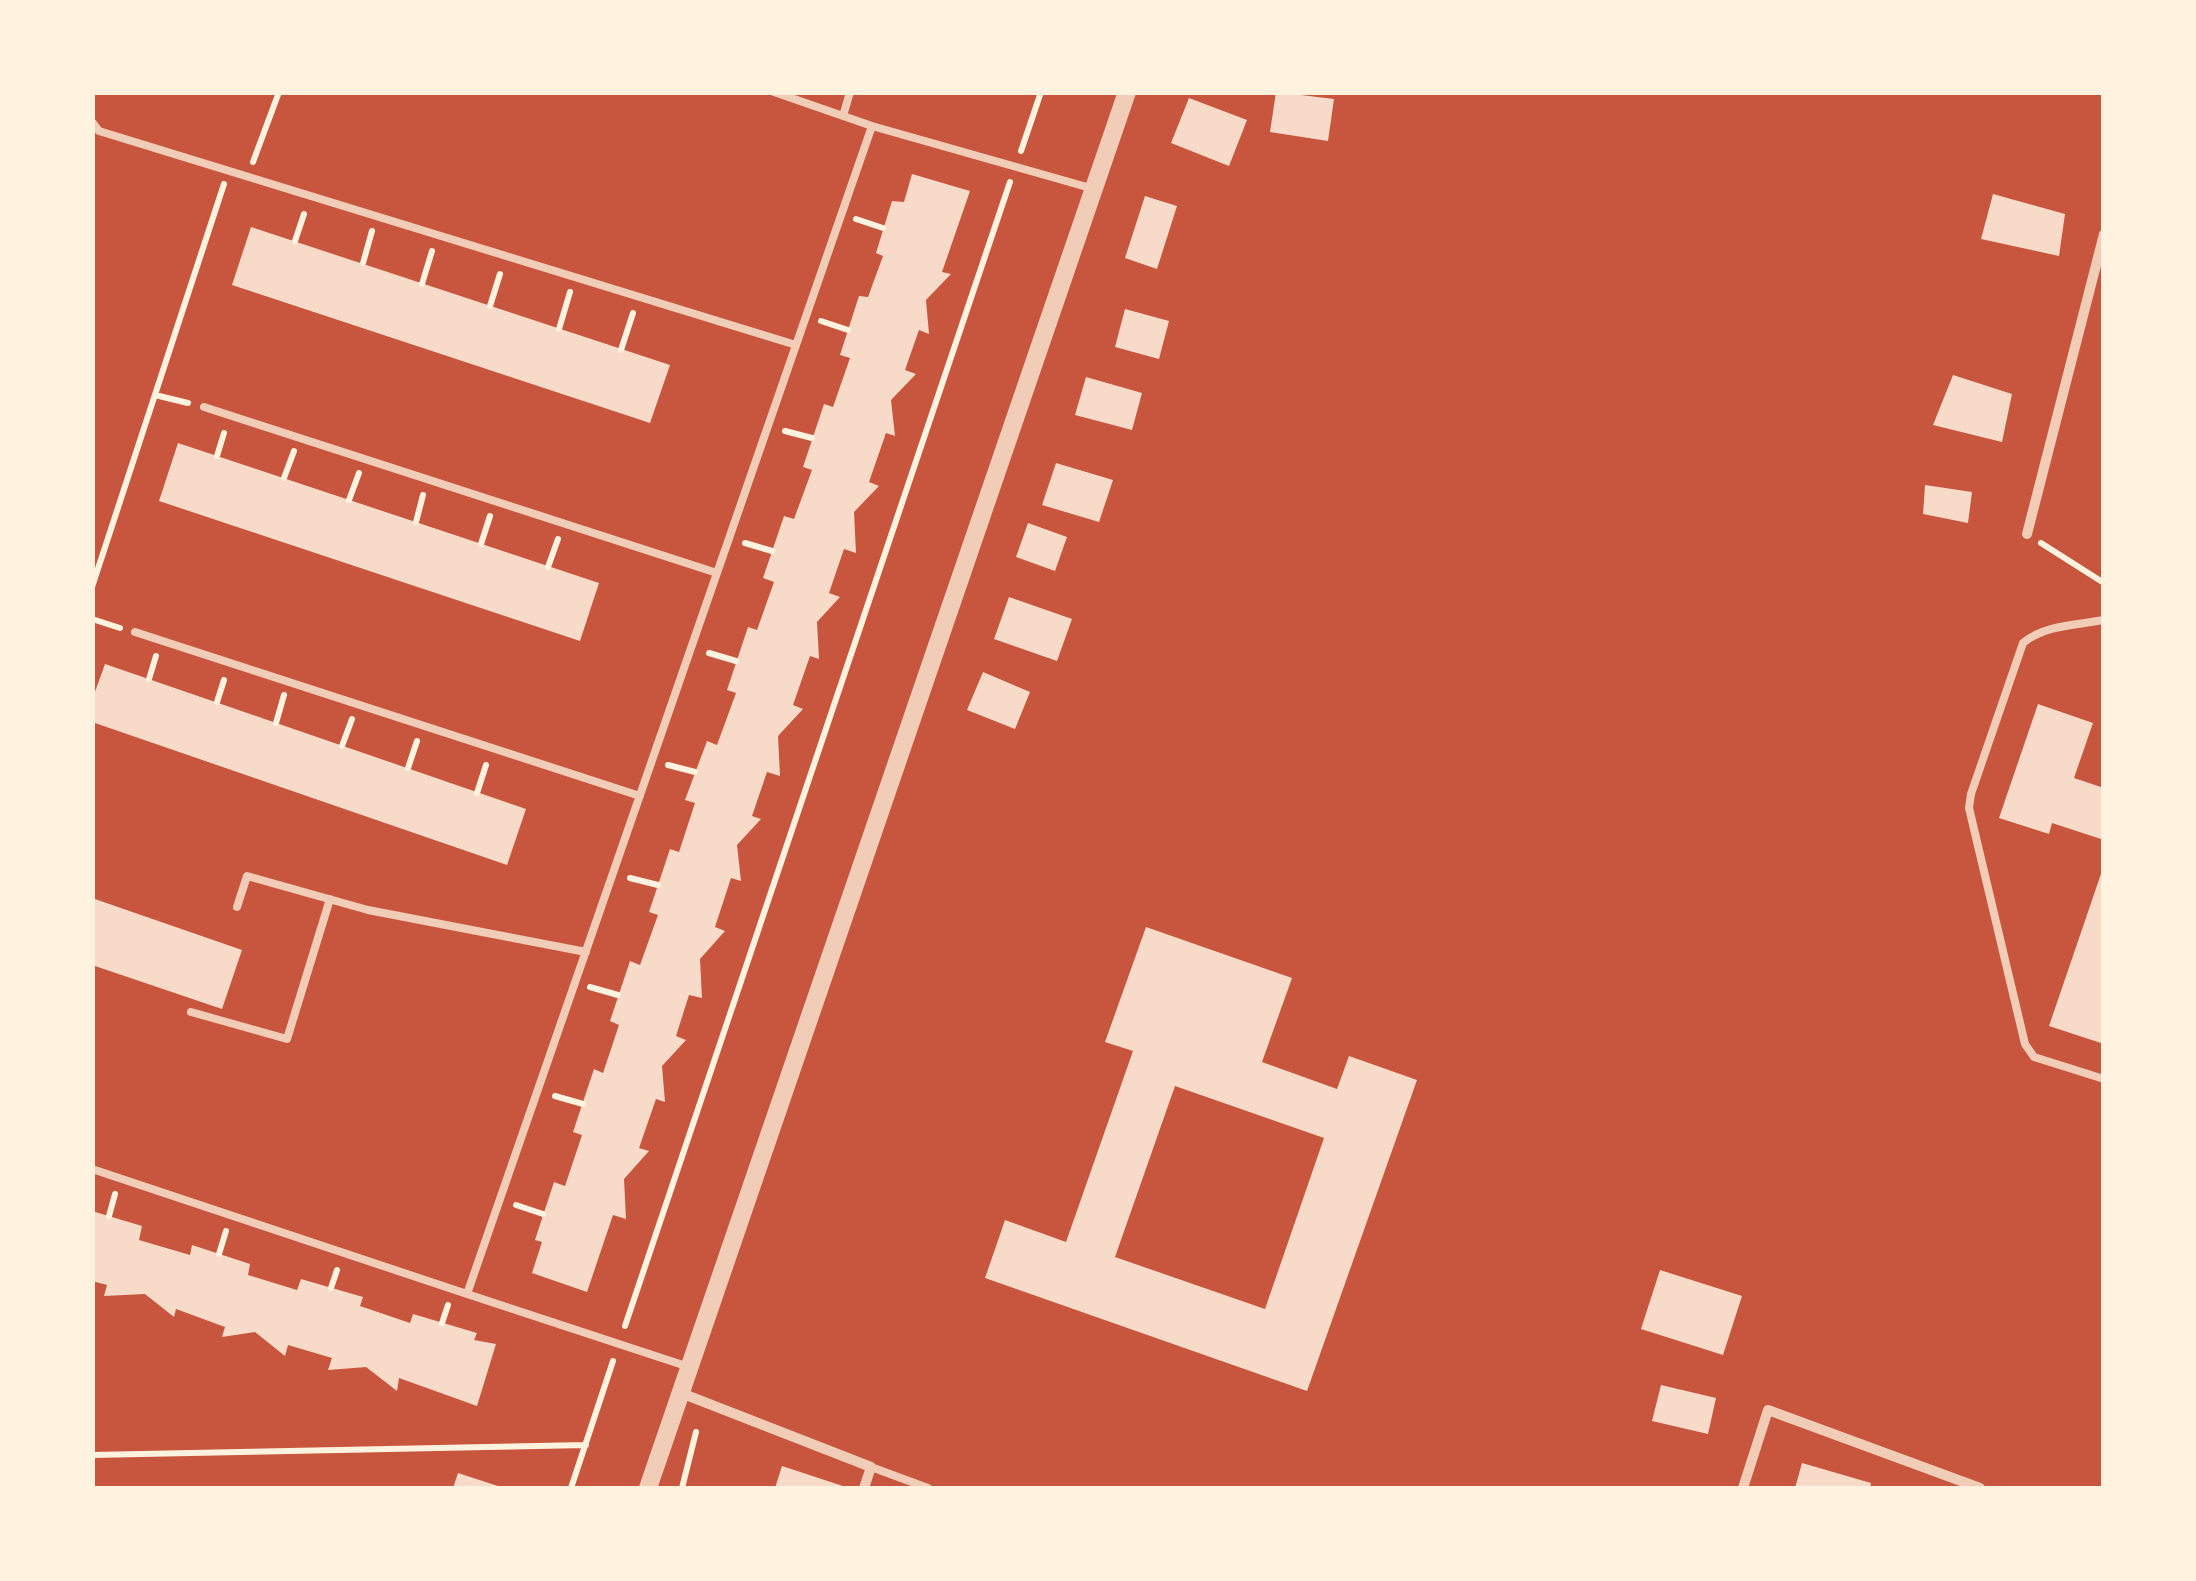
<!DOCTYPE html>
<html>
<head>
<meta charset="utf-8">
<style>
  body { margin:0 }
  #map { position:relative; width:2196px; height:1581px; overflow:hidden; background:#c8553d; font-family:Ubuntu,sans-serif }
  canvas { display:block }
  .frame { position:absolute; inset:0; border:95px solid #fff3e0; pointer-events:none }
</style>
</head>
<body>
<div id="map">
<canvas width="2196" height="1581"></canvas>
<div class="frame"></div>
</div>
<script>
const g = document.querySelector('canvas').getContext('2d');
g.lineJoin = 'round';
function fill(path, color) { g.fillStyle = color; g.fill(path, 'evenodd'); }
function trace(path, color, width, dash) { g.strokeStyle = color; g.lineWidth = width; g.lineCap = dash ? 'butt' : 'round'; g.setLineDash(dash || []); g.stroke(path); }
fill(new Path2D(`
  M1276,92L1334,99L1328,141L1270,132Z
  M1189,98L1247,120L1229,166L1171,143Z
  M912,174L970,191L942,272L951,274L926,300L929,334L919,330L905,370L916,374L891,400L895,436L886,433L869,482L879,486L854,512L856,553L844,549L829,593L840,597L817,622L819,659L810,656L793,705L803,709L778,736L780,776L767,772L752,816L761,819L737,845L741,881L731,878L715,927L725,931L700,959L702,998L689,995L676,1036L686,1040L662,1066L665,1102L656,1099L639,1148L649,1151L624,1179L626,1219L613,1215L587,1292L532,1273L542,1242L535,1240L554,1182L565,1186L582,1135L573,1132L594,1069L603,1073L619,1025L610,1021L630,961L640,965L658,915L649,912L670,849L679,852L695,803L685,800L707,741L717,745L736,693L727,690L748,627L757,630L774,582L763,578L784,516L794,519L812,470L803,467L824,404L833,407L850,358L840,355L859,296L868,297L883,256L876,253L892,201L904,202Z
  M1993,194L2065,214L2059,256L1981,239Z
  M1145,196L1177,206L1157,269L1125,258Z
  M251,227L670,365L650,423L232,285Z
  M1125,309L1169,321L1159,359L1115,347Z
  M1953,375L2012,394L2002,442L1933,425Z
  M1086,377L1142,393L1132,430L1075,415Z
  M178,443L599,583L580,641L159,501Z
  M1056,463L1113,480L1099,522L1042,505Z
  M1925,485L1972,492L1968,523L1923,514Z
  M1028,523L1067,537L1055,571L1016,557Z
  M1009,597L1072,619L1057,661L994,639Z
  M105,664L526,809L507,865L92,722V700Z
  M983,672L1030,692L1015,729L967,710Z
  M2038,704L2093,723L2074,778L2104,788V840L2052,823L2049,834L1999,818Z
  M2103,868L2104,869V1044L2049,1026Z
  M92,898L242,950L222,1009L92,965Z
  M1146,927L1292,978L1262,1062L1337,1089L1349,1056L1417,1080L1307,1391L985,1278L1005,1220L1066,1242L1133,1051L1105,1042ZM1175,1086L1324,1138L1265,1309L1115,1257Z
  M92,1211L142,1226L139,1240L190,1255L192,1245L250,1264L248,1275L297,1290L301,1279L363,1297L360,1306L410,1323L413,1314L477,1333L474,1340L496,1344L477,1406L399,1378L397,1391L366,1367L328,1370L332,1358L288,1345L285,1356L255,1332L222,1337L225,1327L176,1309L174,1317L145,1294L104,1296L107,1285L92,1281Z
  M1660,1270L1742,1296L1723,1355L1641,1329Z
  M1661,1385L1716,1398L1708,1434L1652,1421Z
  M1802,1463L1871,1483L1870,1488H1795Z
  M782,1466L849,1488H775Z
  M458,1473L504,1488H453Z`), '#f7dbc8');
trace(new Path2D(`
  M1021,151L1041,92
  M253,162L279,92
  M856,219L883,228
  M295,241L304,214
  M363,263L372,231
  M422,284L432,251
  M490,306L500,274
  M821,321L848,330
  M559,329L570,292
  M621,350L633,313
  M155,395L188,403
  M785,431L812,438
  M217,456L224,433
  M284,478L294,451
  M349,500L359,473
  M416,522L423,495
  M745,543L772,551
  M2041,543L2104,583
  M481,544L490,516
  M548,567L558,539
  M92,587L224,184
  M92,619L120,628
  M709,653L736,661
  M149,679L156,656
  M217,702L224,680
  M276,723L284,695
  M342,746L352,719
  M668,765L695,772
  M408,768L417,741
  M477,793L486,765
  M630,878L658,885
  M590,987L618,995
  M555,1096L583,1104
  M516,1205L543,1214
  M109,1216L115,1194
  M219,1254L226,1231
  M331,1288L337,1270
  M442,1323L448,1305
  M625,1326L1010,182
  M92,1455L586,1445
  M571,1488L613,1361
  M682,1488L696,1432`), '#fff3e0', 6);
trace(new Path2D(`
  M774,92L872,126
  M843,116L850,92
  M92,122L99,131L796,345
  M204,407L717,573
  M2104,620C2077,625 2044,625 2023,643L1971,794L1969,808L2025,1044L2034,1057L2104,1079
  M135,632L640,796
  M237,907L247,876L368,910L586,952
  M191,1012L287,1039L330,899
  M92,1169L467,1294
  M689,1367L467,1294L872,126L1094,189
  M871,1467L928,1488`), '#f1ccb7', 8);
trace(new Path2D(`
  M2027,534L2104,234
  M681,1393L871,1467L864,1488
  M1743,1488L1768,1410L1980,1488`), '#f1ccb7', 10);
trace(new Path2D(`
  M648,1488L1127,92`), '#f1ccb7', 18);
</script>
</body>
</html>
